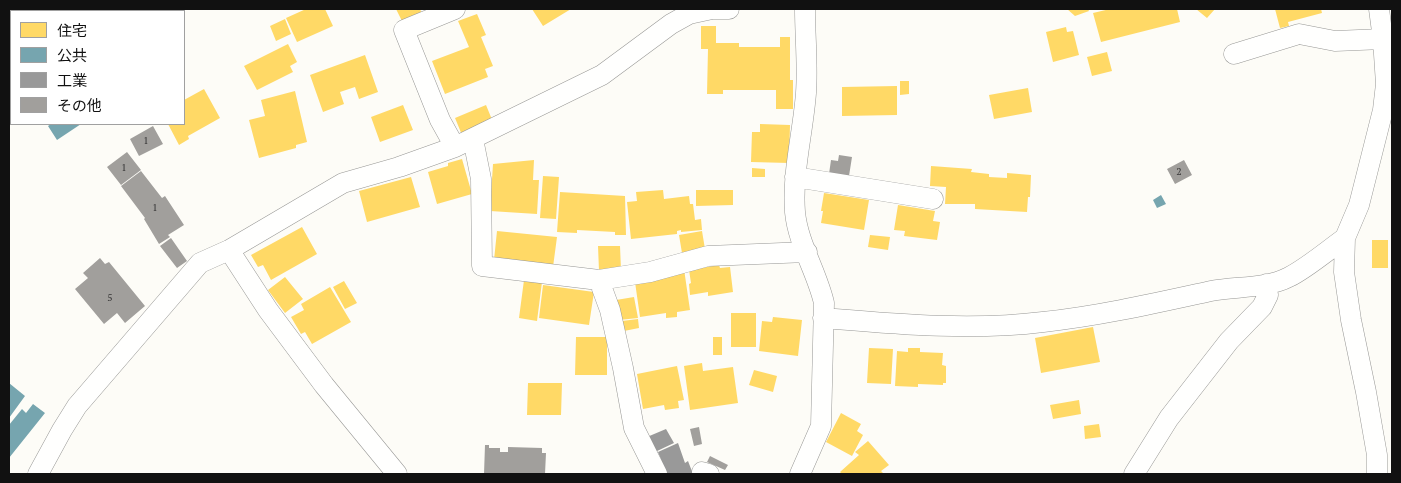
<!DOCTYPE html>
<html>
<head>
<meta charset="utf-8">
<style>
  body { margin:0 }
  #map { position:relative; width:1401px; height:483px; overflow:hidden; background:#fdfcf7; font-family:"PT Serif","Noto Sans JP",serif }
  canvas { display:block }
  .frame { position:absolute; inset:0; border:10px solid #111; pointer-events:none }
  .legend { position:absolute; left:10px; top:10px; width:175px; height:115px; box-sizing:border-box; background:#fff; border:1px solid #a0a0a0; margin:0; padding:6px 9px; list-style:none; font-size:15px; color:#111 }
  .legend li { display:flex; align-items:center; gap:10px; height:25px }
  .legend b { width:25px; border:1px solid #a0a0a0 }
</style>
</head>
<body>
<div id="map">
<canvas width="1401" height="483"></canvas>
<div class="frame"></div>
<ul class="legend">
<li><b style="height:14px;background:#ffd966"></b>住宅</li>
<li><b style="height:14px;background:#76a5af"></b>公共</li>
<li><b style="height:14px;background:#999"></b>工業</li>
<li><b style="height:14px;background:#a19f9c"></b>その他</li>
</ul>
</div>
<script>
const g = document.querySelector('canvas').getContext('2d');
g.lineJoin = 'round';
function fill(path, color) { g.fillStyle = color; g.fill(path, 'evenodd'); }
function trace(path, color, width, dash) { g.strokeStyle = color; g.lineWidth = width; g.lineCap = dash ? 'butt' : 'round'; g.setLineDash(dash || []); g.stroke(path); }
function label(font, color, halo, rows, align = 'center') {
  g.font = font + ' "PT Serif",serif'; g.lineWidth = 5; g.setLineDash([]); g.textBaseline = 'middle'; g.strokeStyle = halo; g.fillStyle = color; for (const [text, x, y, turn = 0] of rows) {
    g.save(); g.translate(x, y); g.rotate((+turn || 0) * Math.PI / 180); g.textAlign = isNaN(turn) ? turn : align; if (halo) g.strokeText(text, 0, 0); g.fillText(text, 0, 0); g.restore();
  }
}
fill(new Path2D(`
  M9,9H30V11H11V121L9,130Z`), '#d8eac5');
fill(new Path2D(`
  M306,9H325L333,26L297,42L286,18Z
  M396,9H420L423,16L402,21Z
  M532,9H571L543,26Z
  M1067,9H1088L1089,11L1075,16Z
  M1110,9H1177L1180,22L1101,42L1093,13Z
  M1196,9H1215L1207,18Z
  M1275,9H1321L1322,13L1288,22L1289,26L1280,28Z
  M477,14L486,35L481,37L493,66L485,69L488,77L445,94L432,61L469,47L458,21Z
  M285,19L291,34L276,41L270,26Z
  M701,26H716V43H739V47H780V37H790V80H793V109H776V90H723V94H707L708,49H701Z
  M1066,27L1067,32L1073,31L1079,55L1053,62L1046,32Z
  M288,44L297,62L290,66L293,72L257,90L244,66Z
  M1107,52L1112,71L1092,76L1087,57Z
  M365,55L378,92L359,99L355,87L340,92L344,104L323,112L310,75Z
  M900,81H909V94L900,95Z
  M897,86V115L842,116V87Z
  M1028,88L1032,112L994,119L989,95Z
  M204,89L220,118L188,136L189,139L179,145L168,124H184V100Z
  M295,91L307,142L296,145V148L259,158L249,120L265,116L261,100Z
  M403,105L413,130L380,142L371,117Z
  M486,105L493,122L462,135L455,118Z
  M760,124L790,125L789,163L751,162L752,132H760Z
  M462,159L472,194L437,204L428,172L448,166V163Z
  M534,160L533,180H539L537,214L490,211L493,164Z
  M931,166L972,169L971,172L989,174V177L1007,178V173L1031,175L1030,197H1028L1027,212L975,209V204H945L946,187L930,186Z
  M752,168L765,169V177H752Z
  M543,176L559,177L556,219L540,218Z
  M411,177L420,207L367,222L359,191Z
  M663,190L664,199L689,196L690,204H693L695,220L701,219L702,230L681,232V230L677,231V234L631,239L627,202L637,201L636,192Z
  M696,190H733V205L696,206Z
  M560,192L625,196L626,235H615V232L577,230V233L557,232Z
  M824,193L869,200L864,230L821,223L823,211H821Z
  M898,205L935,211L933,221L940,222L937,240L904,236L905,231L894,230Z
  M302,227L317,254L271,280L263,265L258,267L251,255Z
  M497,231L557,237L553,267L494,260Z
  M702,231L705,249L682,253L679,235Z
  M870,235L890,237L888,250L868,247Z
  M1372,240H1388V268H1372Z
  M598,246H620L621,270L599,271Z
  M719,265L720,268L730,267L733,292L708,296V292L690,295L689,284L691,283L689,270Z
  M684,269L690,310L677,312V317L666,318V313L640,317L635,282Z
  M285,277L303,299L285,313L268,290Z
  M524,280L542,282L537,321L519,318Z
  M344,281L357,303L345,309L333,287Z
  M543,285L594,292L589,325L539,318Z
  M330,287L351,322L312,344L305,332L301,334L291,317L304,310L301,304Z
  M634,297L638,318L619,320L616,300Z
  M731,313H756V347H731Z
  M773,317L802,320L798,356L759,351L762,321L772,322Z
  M638,319L639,328L624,331L622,321Z
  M1093,327L1100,362L1041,373L1035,338Z
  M576,337H607V375H575Z
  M713,337H722V355H713Z
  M869,348L893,349L891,384L867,383Z
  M908,348H920V352L943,353L942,365L946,366V383H943V385L918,384V387L895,386L897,351L908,352Z
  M702,363L703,371L733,367L738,403L690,410L684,366Z
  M677,366L684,400L678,401L679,408L665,410L664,405L643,409L637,374Z
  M754,370L777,376L773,392L749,385Z
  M528,383H562L561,415H527Z
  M1079,400L1081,414L1053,419L1050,405Z
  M841,413L861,424L857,431L863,435L852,456L826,442Z
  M1099,424L1101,437L1085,439L1084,426Z
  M868,441L889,465L881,471L884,474H842L840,472L859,455L855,452Z`), '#ffd966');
fill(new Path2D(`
  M51,124H81L57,140L48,126Z
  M1161,195L1166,204L1157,208L1153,200Z
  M9,383L25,396L9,418Z
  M33,404L45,413L9,458V425L22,409L26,413Z`), '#76a5af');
fill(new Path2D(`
  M666,429L674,443L655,452L647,437Z
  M678,443L685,463L688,461L693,474H667L658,452Z`), '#999');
fill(new Path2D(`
  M153,126L163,144L139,156L130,139Z
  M127,152L141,170L121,185L107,167Z
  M839,155L852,157L849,176L829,174L831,160L838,161Z
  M1184,160L1192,175L1175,184L1167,169Z
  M141,171L162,198L165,196L184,225L168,235L170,237L159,244L144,219L145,218L121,186Z
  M171,238L187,261L177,268L160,246Z
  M100,258L105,264L109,262L145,306L125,323L117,313L104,324L75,289L88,278L83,273Z
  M699,427L702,444L694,446L690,429Z
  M485,445H489V448H500V452H508V447L542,448V453H546L545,474H484Z
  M710,456L728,465L725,470L707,462Z`), '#a19f9c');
const street = new Path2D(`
  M455,9L404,30L440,120L455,147
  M1234,54L1299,34L1335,41L1383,39
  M473,139L481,179L482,266L599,280L610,310L623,368L634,428L657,474
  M795,177L933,199
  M229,250L268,310L324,385L397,474
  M599,280L650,272L708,256L807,252
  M823,318C896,324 970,331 1043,322C1099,316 1156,303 1211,291C1236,286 1266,289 1289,277C1307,268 1328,250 1345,238
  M702,472L709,474
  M38,474L62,430L77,406L200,263L229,250L343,183L399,167L455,147L602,75L671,24L689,14L712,9H729
  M800,474L821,426L824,303C817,272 798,244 795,212C792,172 803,133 806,93C808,65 805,37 805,9
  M1134,474L1169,418L1229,341L1262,307L1268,295L1266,284
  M1377,474V455L1366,392L1351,320L1344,272L1345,238L1359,205L1383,110L1386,84L1383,39L1379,9`);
trace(street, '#979795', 21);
trace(street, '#fffffe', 20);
label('10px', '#353434', null, [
  ["1",146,141],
  ["1",124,168],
  ["2",1179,172],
  ["1",155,208],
  ["5",110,298]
]);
</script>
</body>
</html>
